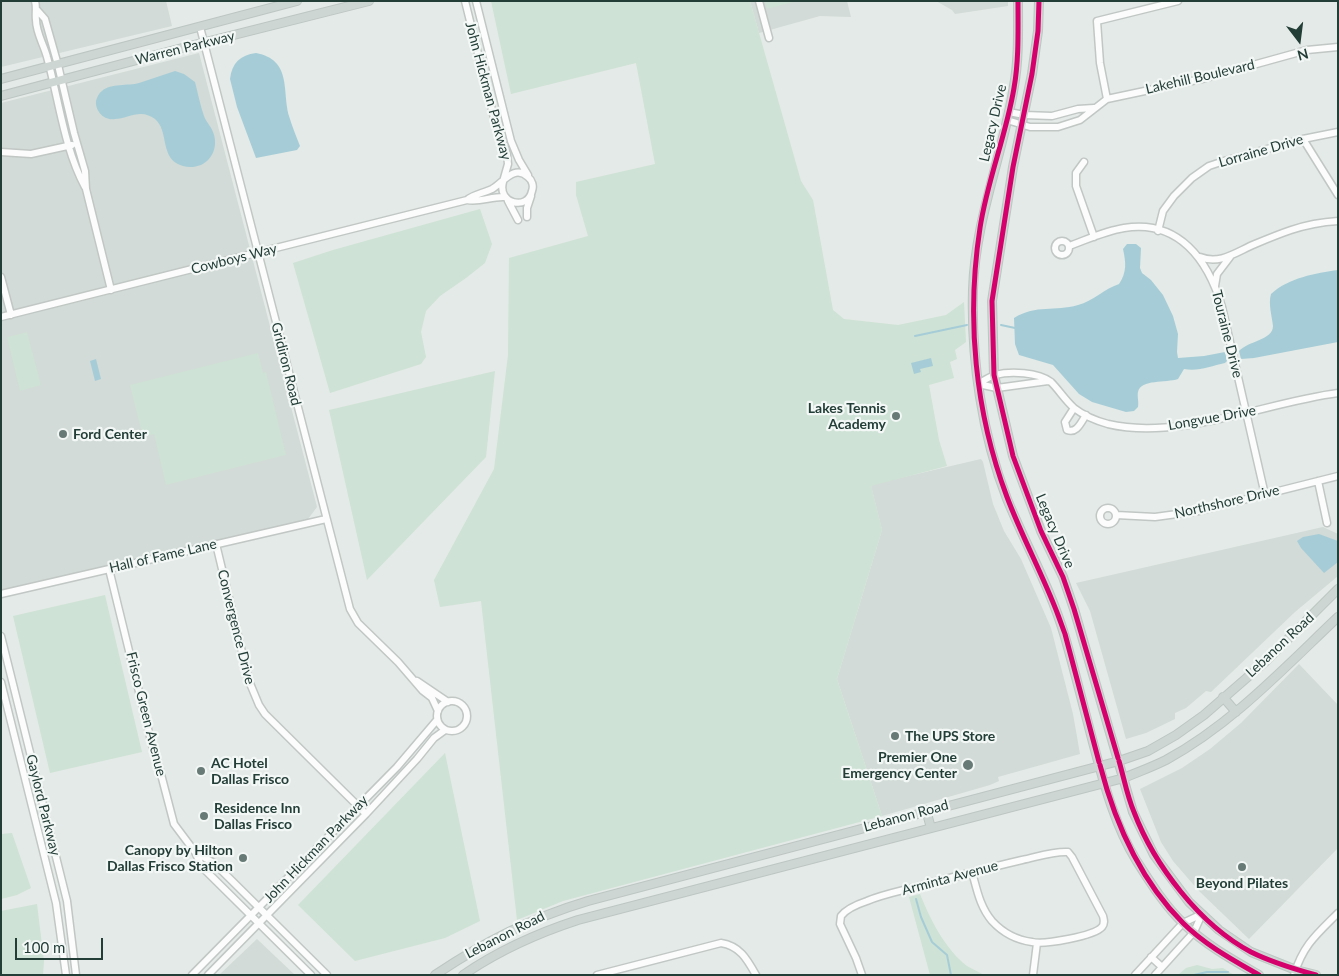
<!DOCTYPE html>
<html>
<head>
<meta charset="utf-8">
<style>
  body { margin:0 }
  #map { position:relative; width:1339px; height:976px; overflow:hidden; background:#e4eae7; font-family:Lato,sans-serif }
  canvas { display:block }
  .frame { position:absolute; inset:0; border:2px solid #233d37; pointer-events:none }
  .north { position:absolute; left:1274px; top:15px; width:50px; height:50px; -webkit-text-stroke:4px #f3f8f6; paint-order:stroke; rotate:165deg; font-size:14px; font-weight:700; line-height:20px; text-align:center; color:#233d37 }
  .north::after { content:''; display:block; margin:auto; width:18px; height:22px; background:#233d37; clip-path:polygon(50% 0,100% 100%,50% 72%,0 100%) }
  .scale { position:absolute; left:15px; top:938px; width:88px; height:22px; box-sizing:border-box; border:2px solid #233d37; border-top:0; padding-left:6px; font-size:15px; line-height:18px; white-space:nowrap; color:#233d37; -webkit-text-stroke:4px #f3f8f6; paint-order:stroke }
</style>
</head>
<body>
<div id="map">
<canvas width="1339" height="976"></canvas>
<div class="frame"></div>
<div class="north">N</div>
<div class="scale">100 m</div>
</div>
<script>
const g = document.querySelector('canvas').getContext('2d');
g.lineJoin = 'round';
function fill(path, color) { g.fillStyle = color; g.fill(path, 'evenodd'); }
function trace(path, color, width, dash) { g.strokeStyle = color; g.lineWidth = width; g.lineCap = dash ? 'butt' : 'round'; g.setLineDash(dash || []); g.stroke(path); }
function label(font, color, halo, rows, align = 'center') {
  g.font = font + ' Lato,sans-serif'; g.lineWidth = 4.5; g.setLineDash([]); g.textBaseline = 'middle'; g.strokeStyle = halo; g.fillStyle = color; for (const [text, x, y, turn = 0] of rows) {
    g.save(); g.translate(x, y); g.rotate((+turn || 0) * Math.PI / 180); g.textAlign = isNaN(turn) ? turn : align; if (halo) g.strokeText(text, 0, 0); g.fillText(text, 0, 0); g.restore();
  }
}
fill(new Path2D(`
  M1,1H166L172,26L1,67Z
  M750,1H847L851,17L820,16L759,33Z
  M936,1H1008V6L955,14L952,10Z
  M199,53L317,507L308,519L1,593V103Z
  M981,459L983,462L993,504L1004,531L1021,559L1051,628L1073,714L1080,754L998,777L999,781L990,785L882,816L837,679L882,530L871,486L874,484Z
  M1323,527L1338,534V576L1295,612L1211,692L1206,691L1186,708L1175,713V719L1146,733L1126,739L1090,611L1076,583Z
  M1299,664L1338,705V848L1249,939L1199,891L1173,861L1161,842L1140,789L1182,768L1210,749L1241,723Z
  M257,939L295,975H219Z`), '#d2dbd7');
fill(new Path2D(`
  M491,1H750L801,181L813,200L833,310L844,319L898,325L946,315L964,302L966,342L955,350L957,359L950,362L954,378L929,385L939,440L947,466L871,486L882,530L837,679L882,816L563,901L517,920L481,601L440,607L434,580L494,469L508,355L509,258L588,236L576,195V182L655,164L636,63L511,94Z
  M765,1H797L767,9Z
  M480,209L492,244L485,263L466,278L440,296L426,311L421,332L426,357L421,364L330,393L293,263L333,250Z
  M27,332L41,385L20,391L7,337Z
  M258,353L263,373L266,372L286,455L166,485L154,434L143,437L130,385Z
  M495,371L486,457L367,580L329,410Z
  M105,595L142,752L50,773L13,616Z
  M445,753L480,921L445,938L355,961L298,905Z
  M12,833L31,888L17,895L1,899V834Z
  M920,894C930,919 945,949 967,966C972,969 979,972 984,975H930L909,897Z
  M37,904L44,961L43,975H1V911Z
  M1197,965L1212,969L1223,968L1234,975H1178L1186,968Z`), '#cee2d5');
fill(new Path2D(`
  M256,53C292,60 282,90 289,116C292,126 296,136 300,146L297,150L256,158L237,107L230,79C232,63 240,55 256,53Z
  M175,71L184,74L195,82C198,93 200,105 204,116C206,122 211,126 213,132C218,144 214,159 201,165C193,168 184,168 176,163C161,153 168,130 155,119C151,116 146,114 141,114C132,114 123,119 115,119C104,121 95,111 96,101C97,97 99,93 102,91C111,83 128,86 139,83C151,79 163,75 175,71Z
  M1127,244H1136L1141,248L1140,268L1142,273L1151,280L1163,295L1173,316L1178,334L1177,352L1178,358L1204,356L1225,352L1227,361L1225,363C1211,366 1198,372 1184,369L1178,379C1166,383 1141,379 1138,392C1137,396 1139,402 1138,407L1134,411L1126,412L1092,402L1079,394L1053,365L1019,355L1015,344L1014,318C1037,304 1054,312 1078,305C1093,301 1104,289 1119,284C1127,272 1126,263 1123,249Z
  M1338,270V342L1254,358L1241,359L1239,351C1248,341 1273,340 1273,326C1272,316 1268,304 1271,294C1288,278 1316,273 1338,270Z
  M931,358L933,366L920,369L921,372L914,374L911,363Z
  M96,359L101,379L95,381L90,361Z
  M1319,534L1338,541V562L1324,573L1301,548L1297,541L1303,537Z`), '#a6cdd7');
trace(new Path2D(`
  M1001,325L1015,328
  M915,336L967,325
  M916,899L921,917L932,942L947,955L951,975
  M1194,975L1207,972H1228`), '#a6cdd7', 2);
const minor = new Path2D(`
  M35,1C37,8 35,13 36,20C36,33 44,45 47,57C59,100 64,148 85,187
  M465,1L496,126L507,155L508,164L504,178
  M476,1L511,141L519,160L528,175
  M759,1L769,38
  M37,10L45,19L58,65L74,133L85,171L86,189L111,290
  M200,27L350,609L358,623L398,662L423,691L432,698L438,711
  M1107,99L1100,63L1097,21L1178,1
  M1009,112L1024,115L1052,116L1078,109L1094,108
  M1007,120L1030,127H1058L1080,120L1107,99L1206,78L1307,50L1338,47
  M1303,139L1338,195
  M1,152L31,154L72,145
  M1084,162L1076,173V186L1094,237
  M467,200C479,203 492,196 505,197
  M508,201L518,220
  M527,217V208L531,196
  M1158,231L1163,211L1174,196L1192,178L1209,166L1224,161L1303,139L1338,132
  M1055 248a7 7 0 1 1 14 0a7 7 0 1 1-14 0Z
  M1069,246C1086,240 1105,231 1124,228C1179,219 1208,260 1222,307L1265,495
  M1200,257C1220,265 1236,252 1255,244C1267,239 1279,234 1291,230C1306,225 1322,222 1338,221
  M1,277L11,315
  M1215,286L1217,274L1230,257
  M1,317L467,200C474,194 484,193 492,189C503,183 514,164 528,177C532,180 534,186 532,191C528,211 497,204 503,182
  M978,384C983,381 989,377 995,375C1010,371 1038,372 1051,382C1059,390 1065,400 1074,408C1083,415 1097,421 1108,424C1179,441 1267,402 1338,393
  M978,384L997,388L1048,381
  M1074,408L1065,422L1067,430C1077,434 1081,422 1086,415
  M1318,481L1327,523
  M1100 516a8 8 0 1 1 16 0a8 8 0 1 1-16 0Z
  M1116,515L1155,517L1199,511L1338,476
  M216,544L249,681L259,705L265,714L366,814
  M109,569L153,749L157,759L174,824L195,852L202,867L311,975
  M1,594L326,519
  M1,636L67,901L76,975
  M417,681L448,702
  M1,682L56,903L66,975
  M437 716a15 15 0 1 1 30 0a15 15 0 1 1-30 0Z
  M196,853L214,863L327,975
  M1151,957L1162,967
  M192,975L397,767L437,720
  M208,975L366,814L417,759L434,738L445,730
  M597,975L721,943C740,946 747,959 756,975
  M862,975L856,958L840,924L841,916C847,908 858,904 867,901C884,894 901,891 919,886C953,877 988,868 1022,860C1037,857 1053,851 1068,852L1072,857L1103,916C1104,920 1105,923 1102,927C1094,936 1044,945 1032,942C1017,940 1003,933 992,921C980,907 977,890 972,872
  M1033,975L1037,943
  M1135,975L1183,923L1202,914
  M1155,975L1194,932L1202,914
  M1294,975C1303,945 1317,934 1338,913`);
const major = new Path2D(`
  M1018,1C1018,30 1019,58 1014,86C1003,155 975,219 973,290C971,359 982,435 1007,499C1026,545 1051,589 1065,637C1076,675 1085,713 1095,750C1105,788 1116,827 1136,860C1150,882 1165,906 1184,924C1206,945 1233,960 1259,975
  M1039,1L1038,31L1032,74L1013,167L992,301L994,375L1013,456L1041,531L1063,577L1074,609L1133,812L1154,855L1189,902L1219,930L1251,952L1296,970L1316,975
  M1,79L297,1
  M1,96L186,47L369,1
  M1223,697L1236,712
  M926,810L931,828
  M435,975C484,942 531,918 588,901L1119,761L1148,751L1176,735L1204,715L1265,662L1338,589
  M463,975C498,951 538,933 578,920L1124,778C1138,772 1152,767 1166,760C1232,724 1284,668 1338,617`);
trace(minor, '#c1c7c4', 9);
trace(major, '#bdc6c3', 10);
trace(minor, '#fbfcfb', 6);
trace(major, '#ced6d3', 8);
trace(new Path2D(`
  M1018,1C1018,30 1019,60 1014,88C1006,136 987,181 980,228C966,318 975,412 1007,497C1022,537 1043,575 1058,615L1065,634L1099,762
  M1039,1L1038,31L1032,74L1013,167L992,301L994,375L1013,456L1041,531L1063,577L1074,609L1118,758
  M1119,761C1124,778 1127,796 1134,812C1154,865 1200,925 1251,952C1271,962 1294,969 1316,975
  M1100,765C1115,823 1140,880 1183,923C1205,945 1233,960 1259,975`), '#d6006c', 5);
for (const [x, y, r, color] of [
  [896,416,5,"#677a75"],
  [63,434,5,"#677a75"],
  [895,736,5,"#677a75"],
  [968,765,6,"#677a75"],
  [201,771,5,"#677a75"],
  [204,816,5,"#677a75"],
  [243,858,5,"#677a75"],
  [1242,867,5,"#677a75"]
]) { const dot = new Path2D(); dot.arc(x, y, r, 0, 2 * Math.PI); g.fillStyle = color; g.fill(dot); trace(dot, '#f3f8f6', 2); }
label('14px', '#233d37', '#f3f8f6', [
  ["Warren Parkway",185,48,-14],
  ["Lakehill Boulevard",1200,77,-13],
  ["John Hickman Parkway",488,91,75],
  ["Legacy Drive",993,123,-77],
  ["Lorraine Drive",1261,151,-16],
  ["Cowboys Way",234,259,-14],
  ["Touraine Drive",1227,334,76],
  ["Gridiron Road",286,364,76],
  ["Longvue Drive",1212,418,-10],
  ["Northshore Drive",1227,502,-13],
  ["Legacy Drive",1055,531,67],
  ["Hall of Fame Lane",163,556,-13],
  ["Convergence Drive",236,627,76],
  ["Lebanon Road",1280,645,-43],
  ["Frisco Green Avenue",146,714,76],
  ["Gaylord Parkway",43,805,76],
  ["Lebanon Road",906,816,-15],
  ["John Hickman Parkway",316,849,-46],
  ["Arminta Avenue",950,878,-15],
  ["Lebanon Road",505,935,-27]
]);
label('bold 14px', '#233d37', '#f3f8f6', [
  ["Lakes Tennis",886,408,"right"],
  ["Academy",886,424,"right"],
  ["Ford Center",73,434],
  ["The UPS Store",905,736],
  ["Premier One",957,757,"right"],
  ["Emergency Center",957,773,"right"],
  ["AC Hotel",211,763],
  ["Dallas Frisco",211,779],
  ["Residence Inn",214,808],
  ["Dallas Frisco",214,824],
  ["Canopy by Hilton",233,850,"right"],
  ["Dallas Frisco Station",233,866,"right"],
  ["Beyond Pilates",1242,883,"center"]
], 'left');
</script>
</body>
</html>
